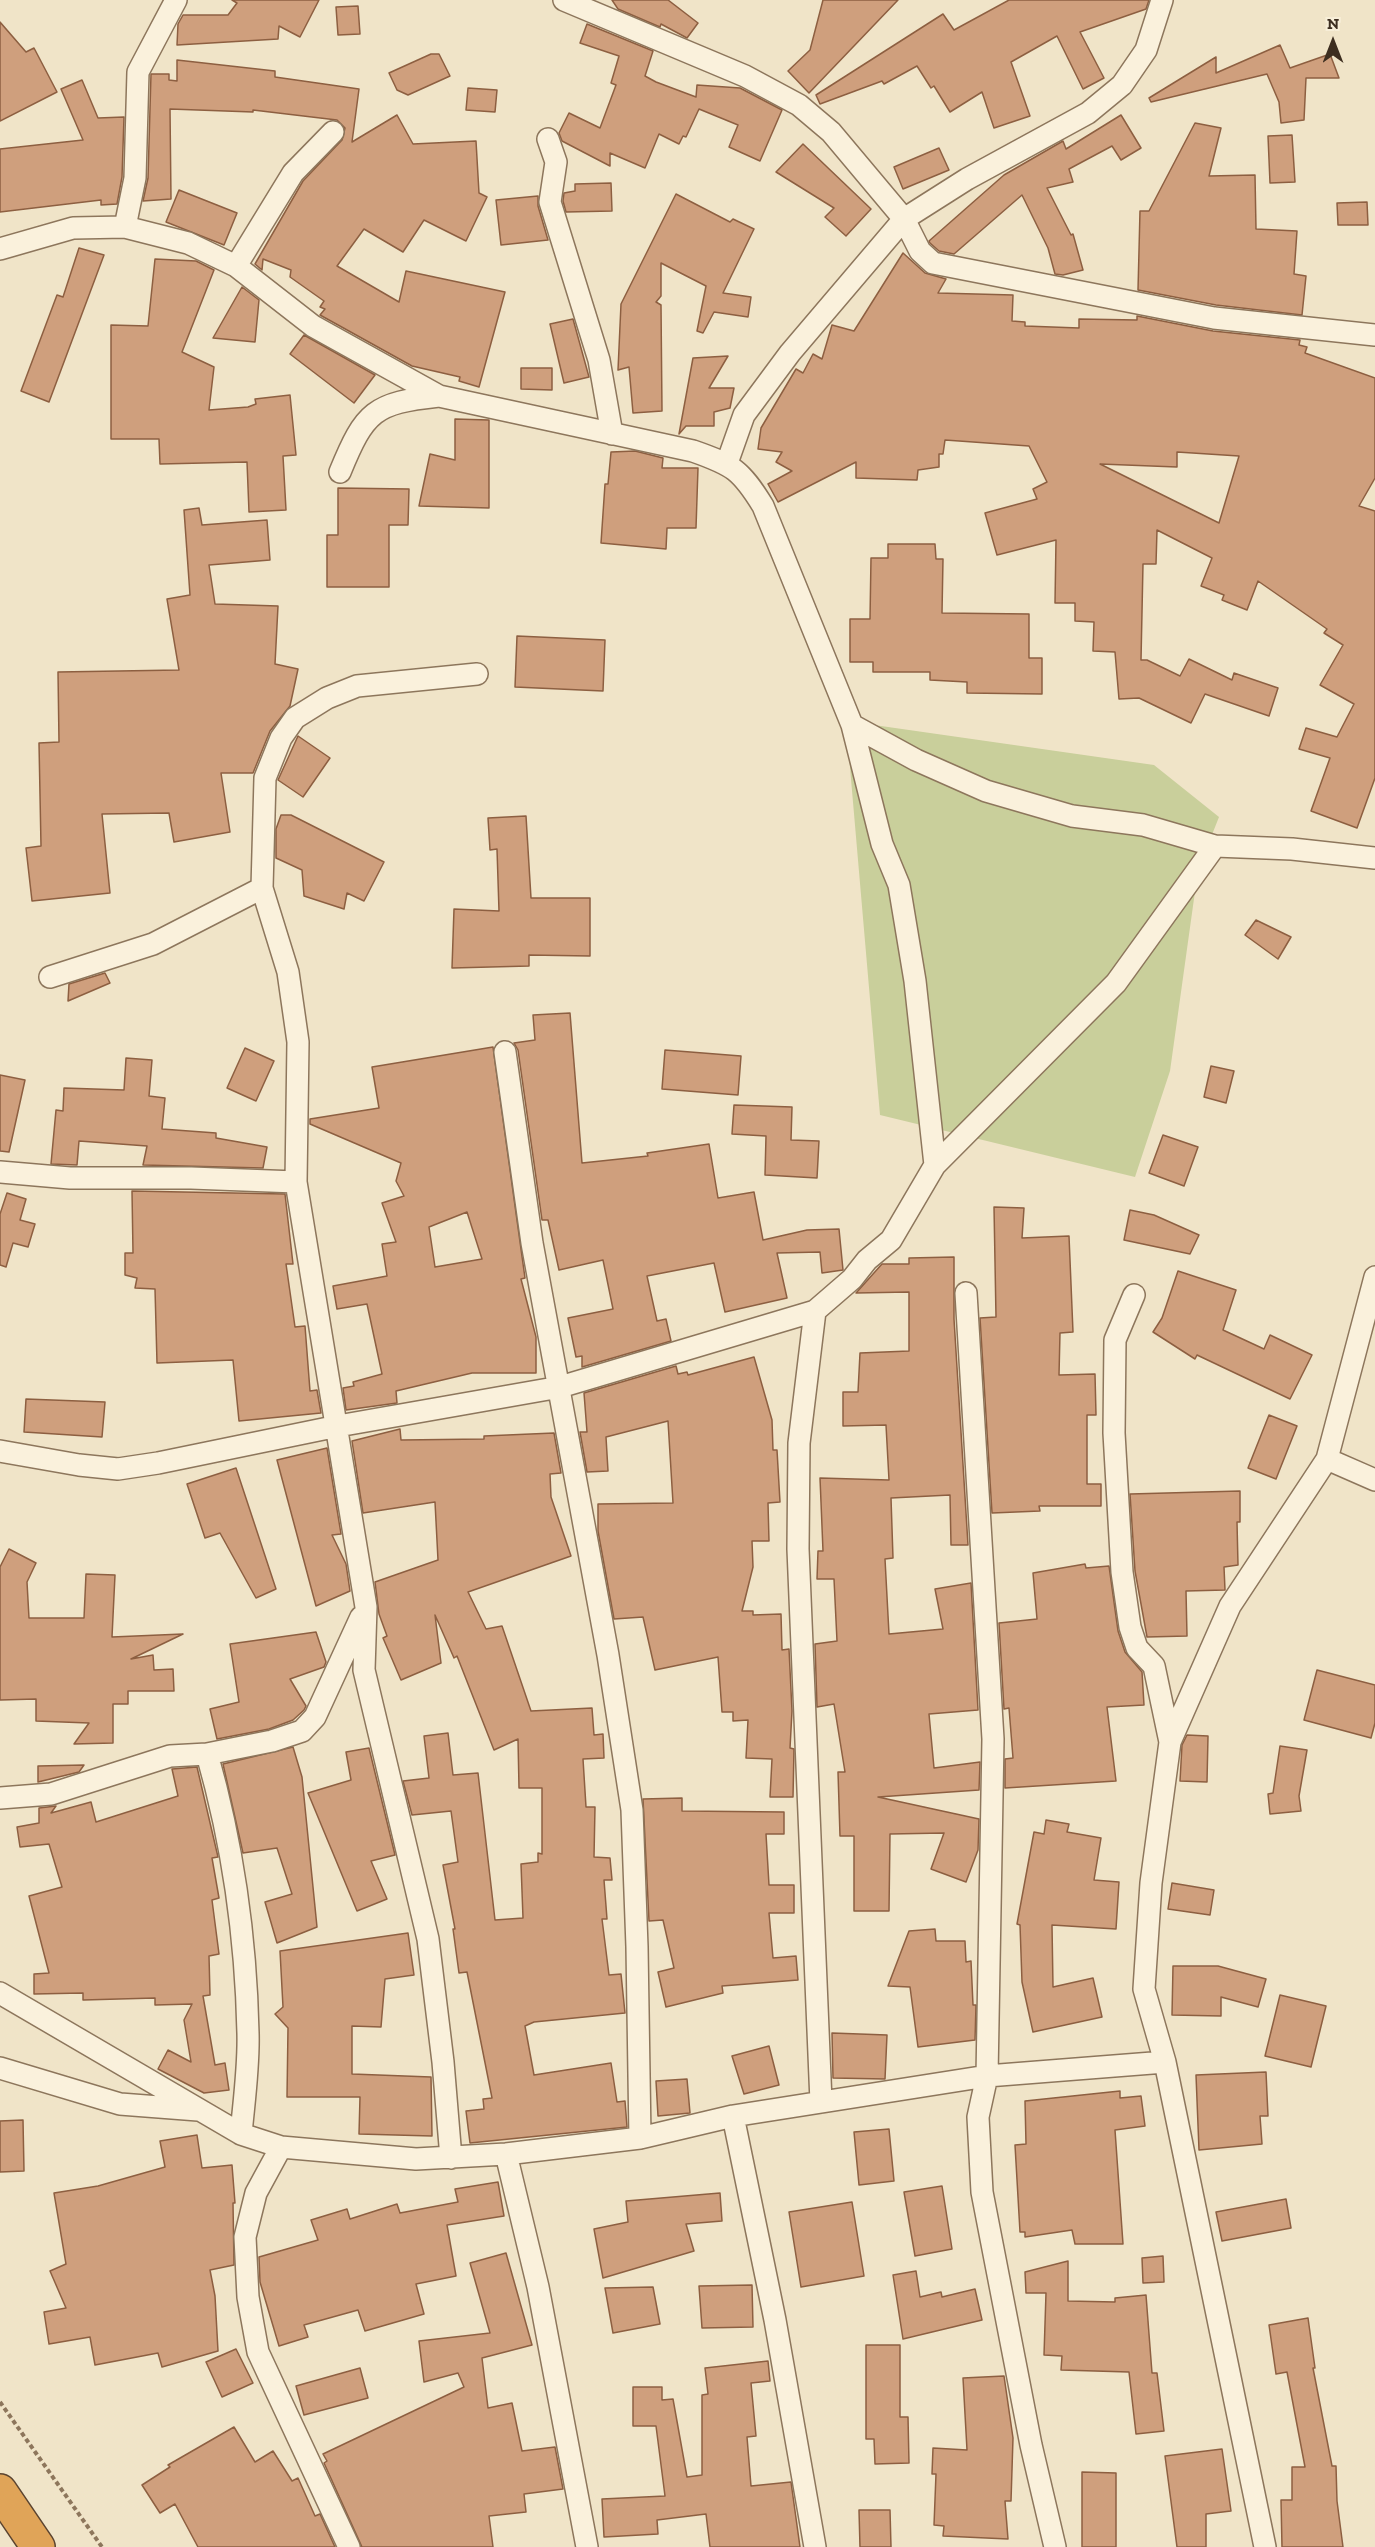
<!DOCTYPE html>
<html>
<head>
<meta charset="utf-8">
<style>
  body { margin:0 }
  #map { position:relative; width:1375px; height:2547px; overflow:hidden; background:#f0e4c8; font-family:"Zilla Slab",serif }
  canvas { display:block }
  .north { position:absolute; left:1303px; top:12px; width:60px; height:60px; -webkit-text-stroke:4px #f7eed8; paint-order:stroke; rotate:0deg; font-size:16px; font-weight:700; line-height:24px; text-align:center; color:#3d2e20 }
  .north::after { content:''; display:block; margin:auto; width:21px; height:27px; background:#3d2e20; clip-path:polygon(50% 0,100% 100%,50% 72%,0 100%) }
</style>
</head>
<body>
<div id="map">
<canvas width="1375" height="2547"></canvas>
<div class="north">N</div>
</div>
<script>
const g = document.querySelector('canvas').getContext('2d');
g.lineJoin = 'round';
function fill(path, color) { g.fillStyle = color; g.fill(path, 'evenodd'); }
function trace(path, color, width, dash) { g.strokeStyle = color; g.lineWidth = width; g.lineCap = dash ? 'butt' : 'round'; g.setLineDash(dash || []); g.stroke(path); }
fill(new Path2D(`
  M846,721L1154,765L1219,817L1198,870L1170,1071L1135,1177L880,1115Z`), '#c9cf9b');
const building = new Path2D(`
  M232,0H319L300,37L279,26L278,39L177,45L178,24L183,15H228L237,3Z
  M612,0H668L698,23L687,38L661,24L660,27L618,9Z
  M823,0H898L809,93L788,71L810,50Z
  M1009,0H1149L1146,9L1080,32L1104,78L1083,89L1057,36L1011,62L1030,116L994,128L982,92L950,112L934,86L931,88L917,66L884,84L882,81L820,104L816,95L943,14L954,30Z
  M358,6L360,34L338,35L336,7Z
  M0,22L26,52L34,48L57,92L0,121Z
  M587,24L653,51L645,76L656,82L696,97L697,85L740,88L782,110L760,161L729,147L738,125L699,109L686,137L683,136L679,144L659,134L645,168L610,153V166L562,141L559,133L569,113L600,128L616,85L611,83L619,56L580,43Z
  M1280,45L1290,68L1330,54L1339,78H1306L1304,120L1281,123L1279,102L1267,74L1151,102L1149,98L1216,57V73Z
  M431,54H439L450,76L408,95L397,90L389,73Z
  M177,60L275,71V77L359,89L352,142L397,115L413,144L476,141L479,193L487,197L466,241L424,220L403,252L364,229L337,266L399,302L406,271L505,292L479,387L459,381L460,377L412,366L320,315L325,309L320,307L324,301L290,277L291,270L263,259L262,270L255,264L303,181L342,140L345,128L337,120L253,110V112L170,109L171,199L143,201L148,178L151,74H169V80L177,81Z
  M82,80L98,118L124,117L122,177L117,204L101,205V200L0,212V149L83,140L61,89Z
  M468,88L497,90L495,112L466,110Z
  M1121,115L1141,148L1121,160L1112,146L1069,169L1073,182L1047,188L1071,235L1073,234L1083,270L1063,275L1055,274L1048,248L1022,195L954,254L939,251L930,243L929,241L1004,175L1063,141L1066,149Z
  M1195,123L1221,128L1209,176L1255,175L1256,229L1297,231L1294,274L1306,276L1302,315L1216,305L1138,290L1140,211H1149Z
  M1292,135L1295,182L1270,183L1268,136Z
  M803,144L871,209L846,236L825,217L834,208L776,172Z
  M939,148L949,170L903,189L894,167Z
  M611,183L612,211L566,212L563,201L564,193L575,191V184Z
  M179,190L237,213L224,245L166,222Z
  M676,194L730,222L733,219L754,229L723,293L751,297L748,317L714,312L703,333L697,331L706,286L661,263V296L656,302L661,305L662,411L633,413L629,367L618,370L621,304Z
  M538,196V206L548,240L501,245L496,200Z
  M1367,202L1368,225H1338L1337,203Z
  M79,248L104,255L49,402L21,391L57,295L63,297Z
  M903,253L925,273L946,279L938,293L1013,295L1012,321L1025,322V326L1079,328V319L1137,320V316L1213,331L1300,340L1299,345L1307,347L1305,353L1375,378V478L1359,506L1375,511V778L1357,828L1311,811L1330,758L1299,749L1306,728L1337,737L1354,704L1320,685L1343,645L1324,633L1327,629L1258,581L1247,610L1222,600L1224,595L1201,586L1212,558L1157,530L1156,564H1143L1141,660H1147L1180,676L1189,659L1232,680L1234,673L1278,688L1269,716L1205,694L1191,723L1139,698L1119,699L1115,652L1093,651L1094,622L1075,621V603H1055L1056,540L997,555L985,513L1037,499L1033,489L1047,482L1029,446L945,440L943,454H939V467L918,470L917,480L856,478V462L778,502L768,484L792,471L776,462L782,452L758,449L761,428L796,369L803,373L813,354L822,359L832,325L854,331ZM1177,452L1239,456L1219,523L1100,464L1177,467Z
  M155,259L196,261L214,270L182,352L214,367L209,410L248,407L256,404L255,399L290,395L296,455L283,456L286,510L249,512L247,462L160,464L159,439H111V325L148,326Z
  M242,287L259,300L255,342L213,338Z
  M573,319L589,377L564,383L550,324Z
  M304,335L375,375L354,403L290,354Z
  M728,356L709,388H734L730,408L714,412V426H686L679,434L693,358Z
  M521,368H552V390L521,389Z
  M455,419L489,420V508L419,506L430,454L455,460Z
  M635,451L663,458L662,468H698L696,528H667L666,549L601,543L605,484H608L611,452Z
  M338,488L409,489L408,525H389V587H327V535H338Z
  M199,508L202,525L267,520L270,560L209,565L215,604L278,606L275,664L298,669L290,706L270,731L253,773H221L230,832L174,842L169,813L102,814L110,893L32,901L26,848L41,846L39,743L59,742L58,672L179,670L167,599L190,595L184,510Z
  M888,544H935L936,559H943L942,613L1029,614V658H1042V694L967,693V682L930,680V672H873V662H850V619H870L871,558H888Z
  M517,636L605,640L603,691L515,687Z
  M298,736L330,758L303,797L278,780Z
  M281,815H291L384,862L364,901L347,893L344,909L304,896L302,870L276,858V829Z
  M526,816L531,898H590V956L529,955V966L452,968L454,909L499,911L497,849L490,850L488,818Z
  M1256,920L1291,937L1278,959L1245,935Z
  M105,973L110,983L68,1001L69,984Z
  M570,1013L582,1163L648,1156L647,1153L709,1144L718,1198L754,1192L763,1240L807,1230L839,1229L843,1270L822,1273L820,1252L777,1253L787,1298L725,1312L714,1263L647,1276L657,1321L666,1319L671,1341L582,1367V1356L576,1357L568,1318L613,1309L603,1260L559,1270L548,1220H542L518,1050L514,1043L535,1040L533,1015Z
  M493,1047L525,1278L521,1279L536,1337V1373H472L396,1391L397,1403L346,1410L343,1388L354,1386L353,1382L382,1374L367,1304L337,1309L333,1286L387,1276L382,1244L396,1242L382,1203L404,1196L396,1181L401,1163L310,1124V1119L379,1108L372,1067ZM467,1212L482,1259L435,1267L429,1227Z
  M245,1048L274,1061L256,1101L227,1088Z
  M665,1050L741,1056L738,1095L662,1089Z
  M126,1058L152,1060L149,1096L165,1098L162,1129L216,1133V1138L267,1147L263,1168L143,1165L147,1146L79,1141L77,1165L51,1164L56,1110L63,1111L64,1088L124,1090Z
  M1211,1066L1234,1071L1226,1103L1204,1097Z
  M0,1075L25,1080L9,1152L0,1151Z
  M734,1105L792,1107L791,1140L819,1141L817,1178L765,1175L766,1136L732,1134Z
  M1163,1135L1198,1147L1184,1186L1149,1173Z
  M132,1191L285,1194L293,1264H286L295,1327L305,1326L310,1391L317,1390L321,1413L239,1421L233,1360L157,1363L155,1289L135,1288L137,1278L125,1275V1253H133Z
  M7,1193L26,1199L20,1220L35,1224L28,1247L13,1243L6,1267L0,1265V1214Z
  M994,1207L1024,1208L1022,1238L1069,1236L1073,1332L1060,1333L1059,1375L1095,1374L1096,1415H1087V1484H1101V1506H1039L1040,1511L992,1513L980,1318L996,1317Z
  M1130,1210L1154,1215L1199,1235L1190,1254L1124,1240Z
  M954,1257V1319L968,1545H951L950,1495L891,1498L893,1558L885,1559L889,1634L943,1629L935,1589L971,1583L978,1710L929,1714L934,1768L980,1762L979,1790L878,1797L979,1819L978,1850L966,1882L931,1869L944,1833L890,1834L889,1911H854V1836H840L838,1772H845L834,1704L817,1707L815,1644L837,1641L834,1579H817L818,1551H823L820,1478L889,1480L886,1425L843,1426V1392H858L860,1353L909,1351V1292L856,1293L882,1264H909V1258Z
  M1178,1271L1236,1290L1223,1330L1264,1349L1270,1335L1312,1355L1290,1399L1197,1355L1195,1359L1153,1332L1162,1318Z
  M754,1357L772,1420L773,1450H777L780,1502L768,1503L769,1541H752L753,1567L742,1611H753V1615L781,1614L782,1650L789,1649L792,1711L790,1748L794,1749L793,1797H770L772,1759L746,1758L748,1720L733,1721V1712H722L718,1657L655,1670L643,1617L614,1619L598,1531V1504L673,1503L668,1421L606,1437L608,1471L587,1472L580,1432H587L584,1393L676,1366L678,1374L687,1372L688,1375Z
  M26,1399L105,1402L102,1437L24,1432Z
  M1269,1415L1297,1426L1276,1479L1248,1468Z
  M400,1429L401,1440L484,1439V1436L554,1433L561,1473L550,1474L551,1497L571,1556L468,1592L486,1629L502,1626L531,1711L592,1708L594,1735L603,1734L604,1758L583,1759L586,1807H595L594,1857L610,1858L612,1880H604L607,1919H602L609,1975L621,1974L625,2013L534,2022L525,2026L534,2075L611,2063L617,2102L625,2101L627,2127L470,2143L466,2111L484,2109L483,2099L492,2098L467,1972L459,1973L453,1929H455L443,1865L458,1862L451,1811L412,1815L403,1781L429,1778L424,1736L448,1733L453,1775L478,1773L495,1920L523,1918L521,1864L538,1862V1853L542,1854V1788H519L518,1739L494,1750L457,1656L454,1658L435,1615L441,1663L401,1680L383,1638L387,1636L379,1614L375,1582L438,1560L435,1502L363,1513L352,1441Z
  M327,1448L341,1534L332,1535L346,1564L350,1591L316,1606L277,1460Z
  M236,1468L276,1589L256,1598L220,1533L205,1538L187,1484Z
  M1240,1491V1522H1237L1238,1565L1224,1567L1225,1590L1186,1591L1187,1636L1147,1637L1135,1571L1130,1494Z
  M9,1549L36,1563L27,1582L29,1618H84L86,1574L115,1575L112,1637L183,1634L131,1659L153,1655L154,1670L173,1669L174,1691H128V1704H113V1743L74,1744L89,1723L36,1721V1699L0,1700V1567Z
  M1085,1564L1086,1568L1109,1566L1118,1631L1125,1652L1142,1672L1144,1705L1107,1707L1116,1781L1005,1788V1759L1013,1758L1009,1708L1004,1709L999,1623L1037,1619L1033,1573Z
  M316,1632L326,1662L324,1667L290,1679L306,1706L304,1710L293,1720L269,1729L217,1739L210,1709L239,1702L230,1644Z
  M1317,1670L1375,1685V1723L1371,1738L1304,1720Z
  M1187,1735L1208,1736L1207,1782L1180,1781L1182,1745Z
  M1280,1746L1307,1750L1299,1796L1301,1811L1270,1814L1268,1794L1273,1793Z
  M293,1747L302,1777L317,1927L277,1943L265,1902L292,1894L277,1848L243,1853L223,1764Z
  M369,1748L395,1855L371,1861L387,1899L357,1911L308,1793L351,1780L346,1752Z
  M84,1765L79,1772L38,1782V1766Z
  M197,1767L218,1857L212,1858L219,1898L212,1900L219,1954L209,1956L210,1995L203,1996L215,2065L225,2063L229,2090L204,2093L158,2069L168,2050L191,2062L184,2020L192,2004L155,2005V1998L83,2000V1993L34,1994V1974L49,1973L29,1896L62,1887L49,1844L20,1847L17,1827L39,1823V1808L56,1806L51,1813L91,1802L96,1822L178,1796L172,1769Z
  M682,1798V1811L784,1812V1834H766L769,1885H794V1913H769L773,1958L796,1956L798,1980L722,1986L723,1993L666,2007L658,1972L674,1968L663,1920L649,1921L643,1799Z
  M1046,1820L1069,1824L1067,1832L1101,1838L1094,1880L1119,1882L1116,1929L1052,1925L1053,1987L1093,1978L1102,2017L1033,2032L1022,1982L1020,1925L1017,1924L1034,1832L1044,1834Z
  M1172,1883L1214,1890L1210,1915L1168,1909Z
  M935,1929L936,1941H965L966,1962L971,1961L973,2005H976L975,2040L918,2047L910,1987L888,1986L909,1931Z
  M408,1933L414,1975L385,1979L381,2027L352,2026V2074L431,2077L432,2136L359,2134L360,2097H287L288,2028L275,2014L283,2007L280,1951Z
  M1173,1966H1218L1266,1979L1258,2007L1221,1997V2016L1172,2015Z
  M1280,1995L1326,2006L1311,2067L1265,2056Z
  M832,2033L887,2035L885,2079L833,2078Z
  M769,2046L779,2085L744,2094L732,2056Z
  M1266,2072L1268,2116H1260L1262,2144L1199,2150L1196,2075Z
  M687,2079L690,2113L658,2116L656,2081Z
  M1120,2091V2098L1141,2096L1145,2126L1115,2130L1123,2244H1075L1072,2230L1025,2237V2232H1020L1015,2145L1026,2144L1025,2101Z
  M23,2120L24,2171L0,2172V2121Z
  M889,2129L894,2181L859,2185L854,2132Z
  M197,2135L202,2168L232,2165L235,2203H233L234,2265L210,2270L215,2296L218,2351L162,2367L158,2353L95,2365L90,2337L49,2344L44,2312L66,2308L50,2271L66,2264L54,2193L98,2186L165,2167L160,2141Z
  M498,2182L504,2216L447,2225L456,2276L416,2284L424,2314L365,2331L358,2310L304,2325L308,2337L279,2346L260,2282L259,2257L318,2240L311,2220L347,2209L350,2219L397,2204L400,2213L458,2202L455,2189Z
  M942,2186L952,2249L915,2256L904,2192Z
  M720,2193L722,2221L686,2224L694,2251L603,2278L594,2229L628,2222L626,2201Z
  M1286,2199L1291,2228L1222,2241L1216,2212Z
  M852,2202L864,2276L801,2287L789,2212Z
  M506,2253L532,2345L482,2358L488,2408L512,2403L522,2451L555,2447L563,2489L524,2494L526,2512L489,2516L493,2547H362L324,2463L327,2461L323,2454L464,2387L458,2373L424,2382L419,2341L490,2333L470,2263Z
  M1163,2256L1164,2282L1143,2283L1142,2258Z
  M1068,2261V2301L1115,2302V2298L1146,2295L1152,2373H1157L1164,2431L1136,2434L1129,2372L1061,2370L1062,2356L1044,2355L1046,2293H1026L1025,2272Z
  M916,2271L920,2297L941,2292L942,2297L975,2289L982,2320L903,2339L893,2275Z
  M752,2285L753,2327L702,2328L699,2286Z
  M653,2287L660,2324L613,2333L605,2288Z
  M1308,2318L1315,2368H1313L1332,2466H1336L1337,2501L1343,2547H1282L1281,2500H1292V2467H1305L1287,2372L1276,2374L1269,2325Z
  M866,2345H900V2417H908L909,2463L875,2464L874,2439H866Z
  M236,2349L253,2383L222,2397L206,2362Z
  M768,2361L770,2381L751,2383L756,2436L747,2437L751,2486L791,2482L800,2547H710L706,2514L657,2520L658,2534L604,2537L602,2499L665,2496L656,2426H633V2387H662V2400L673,2399L687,2477L702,2475V2395L708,2394L705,2368Z
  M360,2368L368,2398L304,2415L296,2386Z
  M1004,2376L1013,2438L1011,2501H1005L1008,2539L943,2536L944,2526L934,2525L936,2474H932L933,2448L967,2450L963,2378Z
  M234,2427L255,2462L273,2451L292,2481L298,2478L315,2516L320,2514L335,2547H198L175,2504L160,2513L142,2485L170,2467L168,2465Z
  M1222,2449L1231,2511L1206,2514V2547H1177L1165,2456Z
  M1082,2472L1116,2473V2547H1082Z
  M859,2510H890L891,2547H860Z`);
fill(building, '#cf9f7d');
trace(building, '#8d5f41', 1.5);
const street = new Path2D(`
  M564,0L745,76L799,105L831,132L904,219L920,251L933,263L1214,318L1375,335
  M548,139L556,162L550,202L599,360L612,434
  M125,227L135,178L138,72L176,0
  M0,249L73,228L125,227L188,243L236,266L313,326L439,396L693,451C733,465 741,470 763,506L852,725L916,760L986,791L1072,816L1143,825L1215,846L1292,849L1375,858
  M236,266L293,173L333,132
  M727,463L744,415L790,353L904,219L967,179L1088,113L1122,85L1146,50L1162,0
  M340,472C365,411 374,403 439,396
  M852,725L882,844L899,885L915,981L935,1165
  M50,977L153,944L262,888
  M505,1052L532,1243L608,1655L632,1810L637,1947L640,2138
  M0,1172L70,1178H191L296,1182
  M966,1293L993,1739L987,2076L978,2117L982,2192L1031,2445L1055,2547
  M1134,1295L1115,1340L1114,1433L1122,1572L1130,1627L1137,1648L1154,1666L1170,1742
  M815,1311L799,1443L798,1549L821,2102
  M0,1451L79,1465L118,1469L158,1463L338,1426L560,1387L815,1311L852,1279L867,1260L891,1240L935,1165L1116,983L1215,846
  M1327,1459L1375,1480
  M207,1754C233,1845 246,1939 248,2033C249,2066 244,2101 241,2134
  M0,1798L51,1794L170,1756L207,1754L272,1741L302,1731L315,1717L361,1617
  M0,1993L241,2134L281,2147L416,2159L506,2154L640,2138L733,2116L987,2076L1165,2062
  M0,2068L120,2104L198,2110
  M733,2116L775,2320L815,2547
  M281,2147L256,2193L245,2237L248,2297L258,2352L349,2547
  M506,2154L538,2287L587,2547
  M451,2158L443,2062L428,1939L364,1670L366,1607L296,1182L298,1042L288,972L262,888L265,778L281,738L295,718L327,698L357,686L477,674
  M1265,2547L1165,2062L1144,1989L1151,1883L1170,1742L1230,1606L1327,1459L1375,1277`);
const highway = new Path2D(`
  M0,2491L38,2547`);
trace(street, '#8d765c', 24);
trace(highway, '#5b4430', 36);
trace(new Path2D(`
  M0,2402L102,2547`), '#8d765c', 4, [4.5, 3]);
trace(street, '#faf1dc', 21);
trace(highway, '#e0a458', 33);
</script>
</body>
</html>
